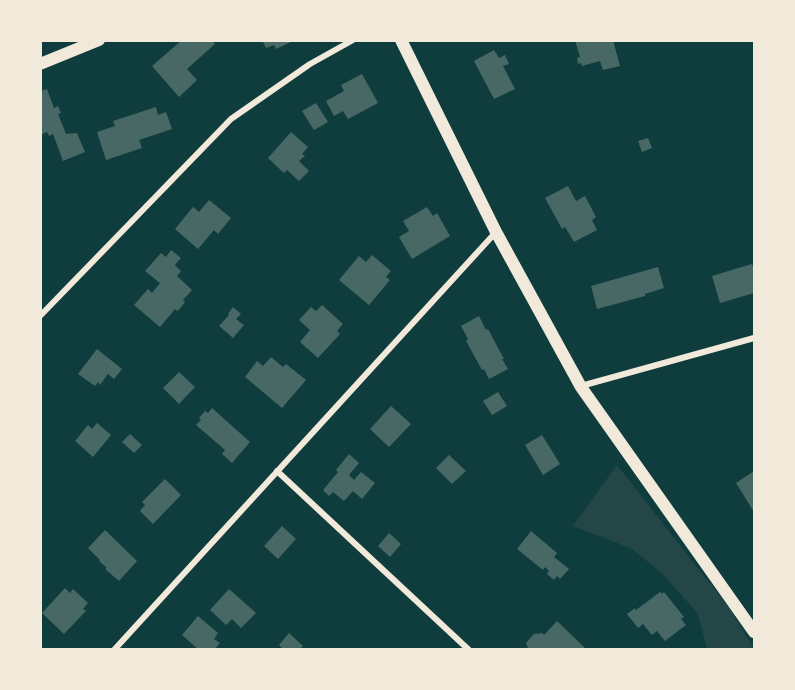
<!DOCTYPE html>
<html>
<head>
<meta charset="utf-8">
<style>
  body { margin:0 }
  #map { position:relative; width:795px; height:690px; overflow:hidden; background:#0f3d3e; font-family:Karla,sans-serif }
  canvas { display:block }
  .frame { position:absolute; inset:0; border:42px solid #f1e9da; pointer-events:none }
</style>
</head>
<body>
<div id="map">
<canvas width="795" height="690"></canvas>
<div class="frame"></div>
</div>
<script>
const g = document.querySelector('canvas').getContext('2d');
g.lineJoin = 'round';
function fill(path, color) { g.fillStyle = color; g.fill(path, 'evenodd'); }
function trace(path, color, width, dash) { g.strokeStyle = color; g.lineWidth = width; g.lineCap = dash ? 'butt' : 'round'; g.setLineDash(dash || []); g.stroke(path); }
fill(new Path2D(`
  M617,465L730,609L754,649H707L698,614L662,573L630,548L573,526Z`), '#244646');
fill(new Path2D(`
  M182,40H212L215,44L187,69L197,80L179,97L152,66Z
  M262,40H295L276,49L274,45L266,48Z
  M575,40H613L620,66L603,70L600,61L582,66L581,63L578,64L577,58L580,57Z
  M494,50L499,58L505,55L509,64L503,66L515,89L494,99L474,61Z
  M362,74L378,103L348,119L343,111L334,116L326,101L344,91L341,85Z
  M47,89L54,108L58,106L61,113L58,114L66,134L77,133L85,152L63,161L53,134L49,136L47,132L40,135V91Z
  M316,103L328,122L314,130L302,111Z
  M156,107L158,115L166,112L172,129L139,140L142,148L106,160L97,132L115,126L113,121Z
  M291,132L308,147L302,154L305,156L299,161L309,171L299,181L287,170L284,173L268,158Z
  M648,138L652,148L642,152L638,141Z
  M568,186L576,201L585,196L596,217L592,220L597,230L574,242L565,227L562,229L545,198Z
  M209,200L231,218L218,234L214,230L198,249L175,229L193,207L199,212Z
  M427,207L433,216L437,213L450,236L412,259L399,237L409,231L403,221Z
  M171,250L181,258L175,265L181,271L177,276L192,290L183,300L185,302L178,311L175,309L160,327L134,305L148,289L152,293L160,283L145,271L161,253L166,257Z
  M372,255L391,271L386,277L390,280L369,305L339,280L359,256L366,262Z
  M752,264L754,270V293L720,303L712,276Z
  M658,267L664,288L645,294V296L597,309L591,286Z
  M322,305L343,324L337,331L340,334L318,358L300,342L310,330L299,320L311,307L316,311Z
  M233,307L241,314L236,319L244,325L233,338L219,326L229,315L228,314Z
  M479,316L486,330L488,329L504,359H502L508,369L489,379L484,369L482,370L466,341L468,339L461,326Z
  M97,349L122,369L114,379L108,374L100,385L98,382L95,386L78,374Z
  M271,357L283,367L286,364L306,380L282,408L245,377L257,361L263,366Z
  M179,372L195,387L179,404L163,388Z
  M498,392L507,406L492,415L483,401Z
  M391,406L411,424L389,447L370,429Z
  M212,408L250,442L232,463L222,454L225,450L196,425L201,420L199,418L205,411L208,413Z
  M97,423L111,435L93,457L75,441L88,425L92,429Z
  M130,434L142,445L134,453L122,442Z
  M542,435L560,464L543,475L525,445Z
  M349,454L359,463L349,475L354,480L361,472L375,483L362,499L353,491L344,501L333,492L329,496L323,490L338,472L336,470Z
  M449,455L466,471L452,484L436,468Z
  M754,471V512L736,483Z
  M165,479L181,495L153,524L140,511L145,505L142,502Z
  M282,526L296,539L278,559L264,546Z
  M105,530L137,561L119,581L105,569L107,568L99,561L100,560L88,548Z
  M531,531L557,553L554,557L569,569L560,579L557,576L554,580L547,574L549,571L545,567L543,570L517,549Z
  M389,533L401,544L390,557L378,546Z
  M65,588L70,593L73,589L88,603L83,609L86,611L64,634L42,613Z
  M229,589L256,613L241,628L232,619L226,625L210,610Z
  M660,592L662,594L664,592L684,617L681,619L686,625L665,641L657,631L652,635L643,624L638,628L627,614L635,608L636,610Z
  M198,616L218,633L214,639L220,643L214,650H199L182,635Z
  M557,621L587,650H529L528,648L526,643L534,634L542,633L544,635Z
  M289,633L303,646L299,650H284L279,645Z`), '#486865');
trace(new Path2D(`
  M40,316L231,119L310,64L353,40
  M581,386L754,338
  M277,471L469,650
  M114,650L496,232`), '#f1e9da', 6);
trace(new Path2D(`
  M401,40L496,232L581,387L754,632
  M40,64L99,40`), '#f1e9da', 12);
</script>
</body>
</html>
